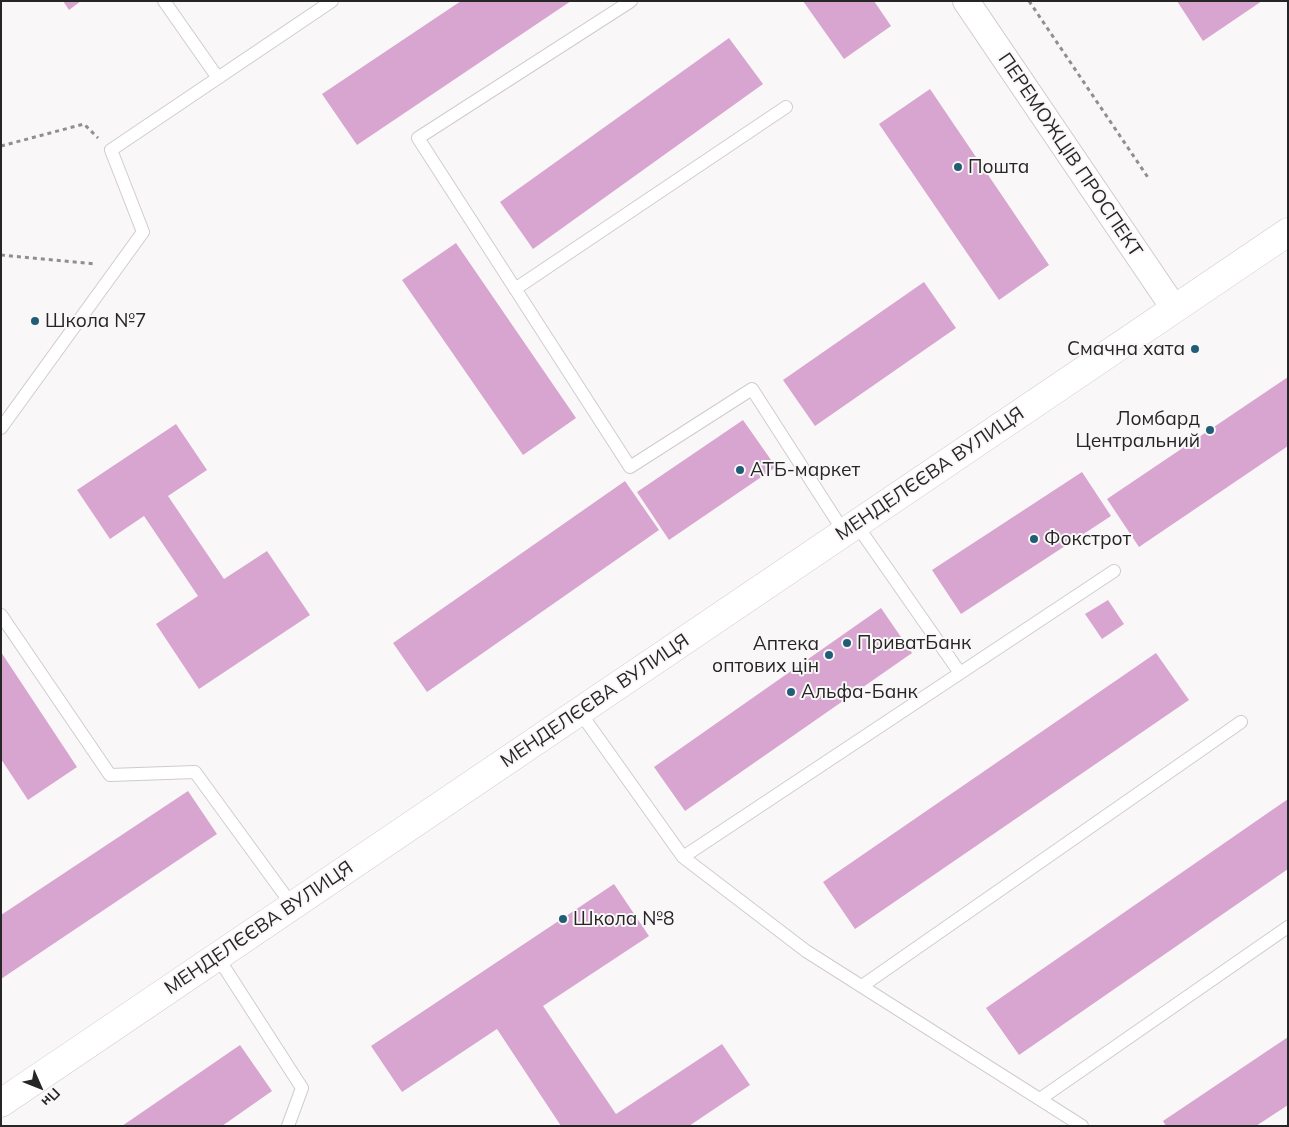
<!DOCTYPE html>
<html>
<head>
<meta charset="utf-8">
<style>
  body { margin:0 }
  #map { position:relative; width:1289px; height:1127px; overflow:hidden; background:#faf7f8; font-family:Mulish,sans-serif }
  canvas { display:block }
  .frame { position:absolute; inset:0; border:2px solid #272626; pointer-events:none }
  .north { position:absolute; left:15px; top:1062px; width:50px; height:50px; -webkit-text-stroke:4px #faf7f8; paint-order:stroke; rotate:134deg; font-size:14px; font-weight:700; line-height:20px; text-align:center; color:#272626 }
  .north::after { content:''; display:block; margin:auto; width:18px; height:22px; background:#272626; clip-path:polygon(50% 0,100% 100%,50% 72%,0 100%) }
</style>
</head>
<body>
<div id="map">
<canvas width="1289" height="1127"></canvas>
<div class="frame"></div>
<div class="north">Пн</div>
</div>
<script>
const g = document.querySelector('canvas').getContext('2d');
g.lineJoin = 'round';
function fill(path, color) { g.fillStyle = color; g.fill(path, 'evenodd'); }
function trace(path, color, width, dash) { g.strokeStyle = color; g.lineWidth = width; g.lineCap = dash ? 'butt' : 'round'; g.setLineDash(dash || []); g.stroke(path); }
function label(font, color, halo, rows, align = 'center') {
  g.font = font + ' Mulish,sans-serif'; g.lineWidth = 4; g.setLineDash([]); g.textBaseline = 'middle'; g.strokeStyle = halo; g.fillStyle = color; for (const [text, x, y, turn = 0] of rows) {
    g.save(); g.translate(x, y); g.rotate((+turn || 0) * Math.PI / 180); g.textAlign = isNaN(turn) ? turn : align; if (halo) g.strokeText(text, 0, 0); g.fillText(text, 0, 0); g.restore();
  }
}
fill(new Path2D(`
  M63,1H81L69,10Z
  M461,1H571L357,145L322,94Z
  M803,1H874L891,26L844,59Z
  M1177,1H1262L1203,41Z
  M729,38L763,84L533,249L500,202Z
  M930,89L1049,265L999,300L879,124Z
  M456,243L576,418L523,455L402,280Z
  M924,282L956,328L815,426L783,380Z
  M1288,377V446L1139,547L1107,499Z
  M743,420L776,467L669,540L637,492Z
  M176,424L207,470L168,496L224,579L267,551L310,615L199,689L156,624L198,596L144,516L110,539L77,490Z
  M1082,472L1111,516L961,614L932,570Z
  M625,481L659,530L427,692L393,643Z
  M1108,600L1124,624L1102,639L1085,614Z
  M881,608L912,653L685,811L654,767Z
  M1,652L77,767L28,800L1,759Z
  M1156,653L1189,700L855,929L823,882Z
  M188,791L217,834L1,979V915Z
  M1288,799V869L1019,1055L986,1008Z
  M614,884L649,936L543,1006L616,1114L722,1044L750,1085L689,1126H561L497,1029L402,1092L371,1046Z
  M1288,1037V1105L1256,1126H1166L1163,1121Z
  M240,1045L272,1091L222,1126H122Z`), '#d8a5d0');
const lane = new Path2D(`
  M164,1L218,78
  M631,1L418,138L630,467L752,389L844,532
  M515,289L786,107
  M1,428L143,232L111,150L332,1
  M856,524L960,673
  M1,615L110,775L195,772L292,905
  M579,711L683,857L806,951L1082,1126
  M683,857L1114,571
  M217,956L302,1088L288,1126
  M862,986L1241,722
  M1040,1099L1288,927`);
const street = new Path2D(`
  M966,1L1174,308`);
const secondary = new Path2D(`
  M1,1103L1288,232`);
trace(lane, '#d0cccd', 14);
trace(street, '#d0cccd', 28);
trace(secondary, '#d0cccd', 29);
trace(new Path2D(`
  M1029,1L1149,179
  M1,146L84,124L98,138
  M1,255L96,264`), '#908e8e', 3, [4, 4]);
trace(lane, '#fff', 12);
trace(street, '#fff', 26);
trace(secondary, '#fff', 28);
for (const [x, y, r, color] of [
  [958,167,5,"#215d75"],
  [35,321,5,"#215d75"],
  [1195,349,5,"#215d75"],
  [1210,430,5,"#215d75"],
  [740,470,5,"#215d75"],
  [1034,539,5,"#215d75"],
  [847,643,5,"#215d75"],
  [829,655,5,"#215d75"],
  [791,692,5,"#215d75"],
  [563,919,5,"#215d75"]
]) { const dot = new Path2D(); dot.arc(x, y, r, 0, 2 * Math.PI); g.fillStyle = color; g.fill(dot); trace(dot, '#faf7f8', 2); }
label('19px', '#272626', '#faf7f8', [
  ["ПЕРЕМОЖЦІВ ПРОСПЕКТ",1070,155,56],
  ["МЕНДЕЛЄЄВА ВУЛИЦЯ",930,474,-34],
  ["МЕНДЕЛЄЄВА ВУЛИЦЯ",595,701,-34],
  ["МЕНДЕЛЄЄВА ВУЛИЦЯ",259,928,-34]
]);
label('19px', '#272626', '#faf7f8', [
  ["Пошта",968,167],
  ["Школа №7",45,321],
  ["Смачна хата",1185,349,"right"],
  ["Ломбард",1200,419,"right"],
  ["Центральний",1200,441,"right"],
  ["АТБ-маркет",750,470],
  ["Фокстрот",1044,539],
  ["ПриватБанк",857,643],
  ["Аптека",819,644,"right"],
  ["оптових цін",819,666,"right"],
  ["Альфа-Банк",801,692],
  ["Школа №8",573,919]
], 'left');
</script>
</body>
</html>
